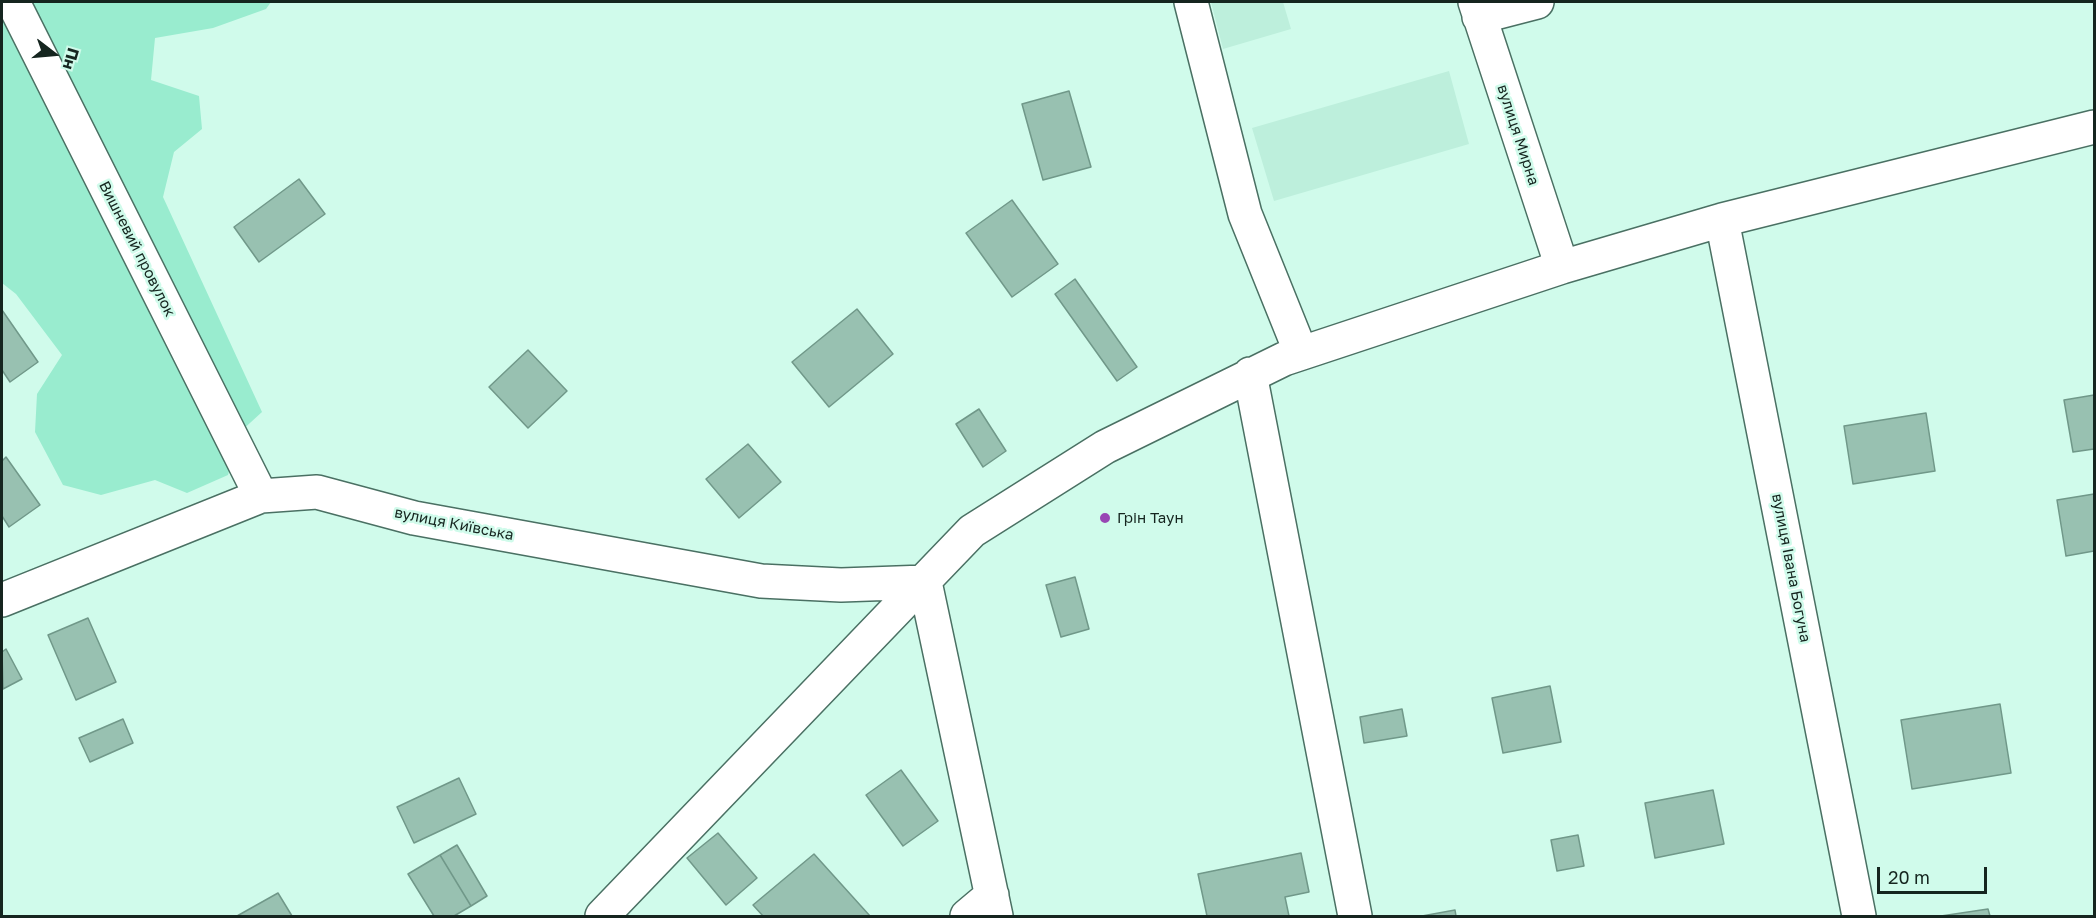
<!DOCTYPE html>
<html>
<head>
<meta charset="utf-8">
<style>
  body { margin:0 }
  #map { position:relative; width:2096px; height:918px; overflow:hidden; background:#d0fbeb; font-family:"Golos Text",sans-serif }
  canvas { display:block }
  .frame { position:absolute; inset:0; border:3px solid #15251f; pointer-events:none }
  .north { position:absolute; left:24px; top:24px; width:60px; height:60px; -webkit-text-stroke:4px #d0fbeb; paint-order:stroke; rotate:106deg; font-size:16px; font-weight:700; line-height:24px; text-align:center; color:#15251f }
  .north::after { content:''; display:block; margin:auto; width:21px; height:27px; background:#15251f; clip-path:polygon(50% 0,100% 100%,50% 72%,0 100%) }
  .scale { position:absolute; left:1877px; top:867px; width:110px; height:27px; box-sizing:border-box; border:3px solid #15251f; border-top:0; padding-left:8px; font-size:18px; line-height:21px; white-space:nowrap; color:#15251f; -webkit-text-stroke:4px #d0fbeb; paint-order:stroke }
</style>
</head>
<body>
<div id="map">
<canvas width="2096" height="918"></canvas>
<div class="frame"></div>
<div class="north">Пн</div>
<div class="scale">20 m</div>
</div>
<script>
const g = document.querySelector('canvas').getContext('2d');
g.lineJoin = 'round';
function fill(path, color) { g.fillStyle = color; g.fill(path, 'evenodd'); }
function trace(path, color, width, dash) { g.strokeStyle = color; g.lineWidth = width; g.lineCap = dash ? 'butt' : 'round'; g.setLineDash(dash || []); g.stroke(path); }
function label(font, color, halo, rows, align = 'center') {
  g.font = font + ' "Golos Text",sans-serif'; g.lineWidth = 5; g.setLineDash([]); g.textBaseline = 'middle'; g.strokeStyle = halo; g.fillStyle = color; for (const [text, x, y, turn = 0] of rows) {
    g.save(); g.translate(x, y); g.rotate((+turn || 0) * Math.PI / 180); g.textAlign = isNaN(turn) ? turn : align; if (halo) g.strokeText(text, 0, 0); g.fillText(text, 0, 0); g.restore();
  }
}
fill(new Path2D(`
  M1211,2H1283L1291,29L1223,49Z
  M1449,71L1469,144L1274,201L1252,128Z`), '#bdefdc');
fill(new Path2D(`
  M2,2H271L266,9L213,28L155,38L151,80L199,96L202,129L174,152L163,197L262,412L239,433L228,475L187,493L155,480L101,495L63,485L35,432L37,394L62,355L16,294L2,283Z`), '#99eccf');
const building = new Path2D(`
  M1069,91L1091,167L1043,180L1022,104Z
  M299,179L325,214L259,262L234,227Z
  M1012,200L1058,264L1012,297L966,233Z
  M1075,279L1137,367L1117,381L1055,294Z
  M857,309L893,354L829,407L792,362Z
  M2,310L38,362L10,382L2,370Z
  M528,350L567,391L528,428L489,387Z
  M2094,395V449L2073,452L2064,400Z
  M979,409L1006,451L983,467L956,424Z
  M1926,413L1935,471L1853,484L1844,426Z
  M748,444L781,482L739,518L706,479Z
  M6,457L40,505L9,527L2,516V461Z
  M2094,494V551L2066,556L2057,500Z
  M1075,577L1089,629L1061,637L1046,585Z
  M88,618L116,682L76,700L48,635Z
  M6,649L22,679L3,689L2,652Z
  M1550,686L1561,742L1503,753L1492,698Z
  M2000,704L2011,773L1912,789L1901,720Z
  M1402,709L1407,736L1364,743L1360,717Z
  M123,719L133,743L90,762L79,738Z
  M901,770L938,821L903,846L866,795Z
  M459,778L476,814L414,843L397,807Z
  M1713,790L1724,844L1655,858L1645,803Z
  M718,833L757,878L726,905L687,858Z
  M1578,835L1584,866L1557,871L1551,840Z
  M457,845L487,896L471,906L440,855Z
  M1301,853L1309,892L1285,897L1289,916H1207L1198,874Z
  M814,854L870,916H763L753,905Z
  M440,855L471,906L454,916H434L408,874Z
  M278,893L292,916H237Z
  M1988,909L1990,916H1941Z
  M1455,910L1456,916H1422Z`);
fill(building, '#98c1b1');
trace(building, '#709889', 1.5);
const minor = new Path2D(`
  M13,2L261,496
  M1191,2L1245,214L1301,353
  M1475,2L1562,267
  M1479,17L1537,2
  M1722,220L1859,916
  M1250,374L1355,916
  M925,582L996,916
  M2,600L261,496L317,492L414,518L761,581L841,585L925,582
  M602,916L972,531L1105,447L1284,359L1562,267L1722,220L2094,127
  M967,916L992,895`);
trace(minor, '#4a7063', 36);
trace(minor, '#fff', 33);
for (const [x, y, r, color] of [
  [1105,518,6,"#9846b4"]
]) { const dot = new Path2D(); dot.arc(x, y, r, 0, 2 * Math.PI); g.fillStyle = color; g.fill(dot); trace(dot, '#d0fbeb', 2); }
label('15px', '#15251f', '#d0fbeb', [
  ["вулиця Мирна",1518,135,72],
  ["Вишневий провулок",137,249,63],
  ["вулиця Київська",454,524,11],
  ["вулиця Івана Богуна",1791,568,79]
]);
label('15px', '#15251f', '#d0fbeb', [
  ["Грін Таун",1117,518]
], 'left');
</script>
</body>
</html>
